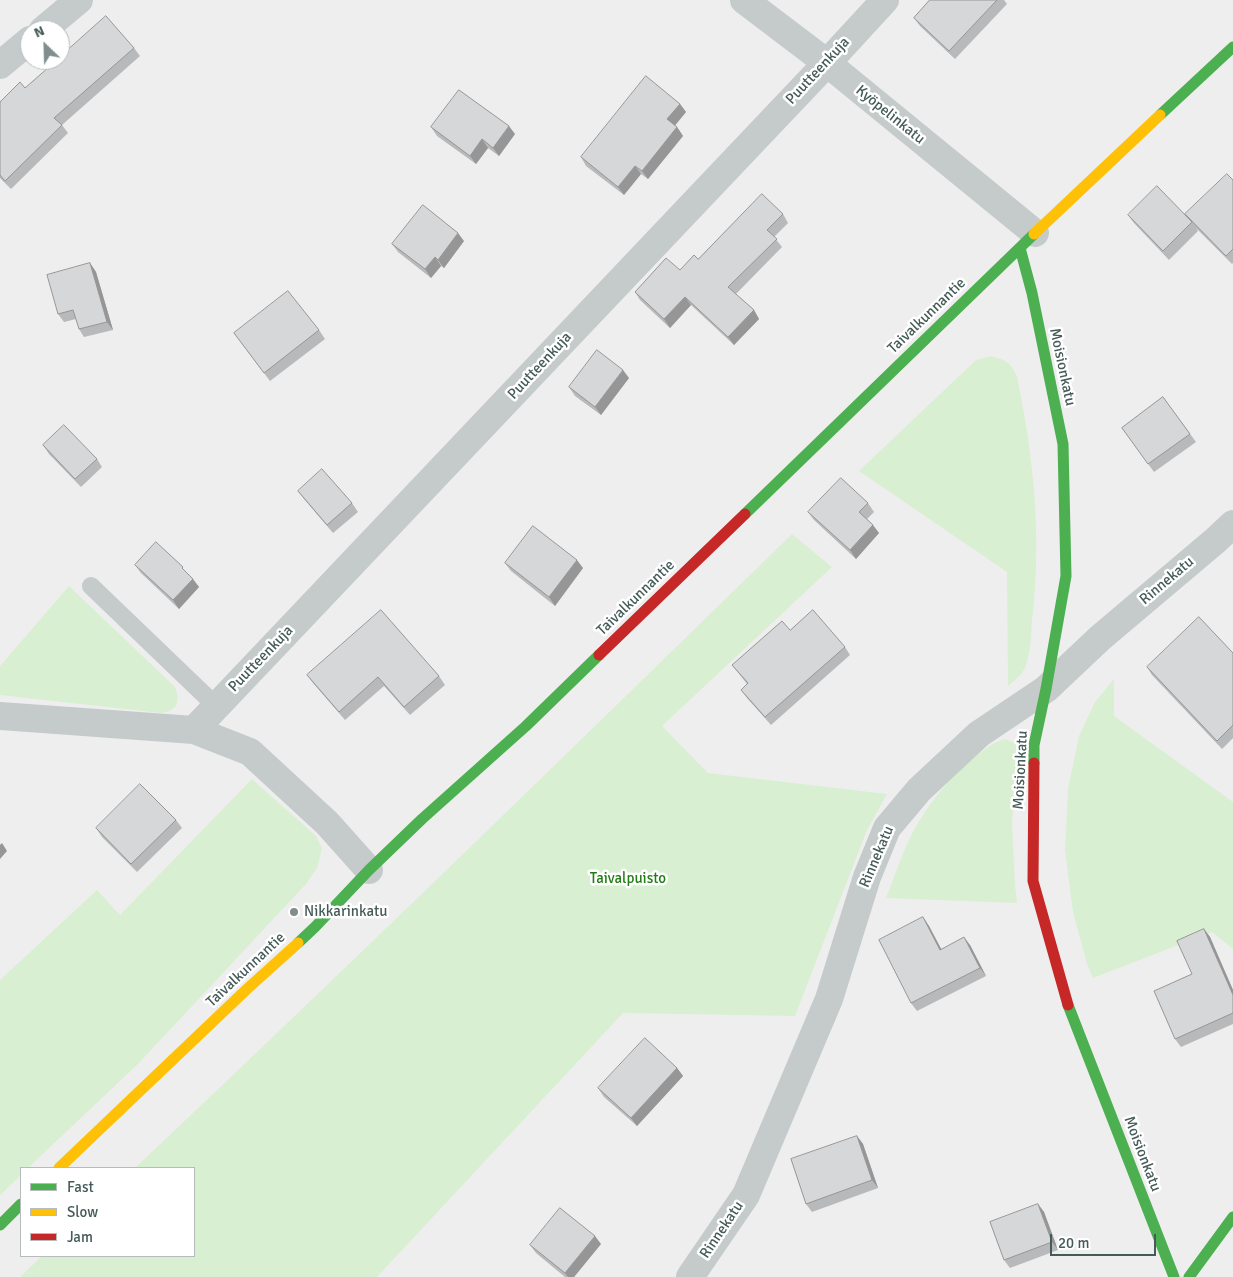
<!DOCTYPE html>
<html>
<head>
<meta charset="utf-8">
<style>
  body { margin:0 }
  #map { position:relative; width:1233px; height:1277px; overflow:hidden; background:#efeeef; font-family:Signika,sans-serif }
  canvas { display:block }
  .legend { position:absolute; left:20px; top:1167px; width:175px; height:90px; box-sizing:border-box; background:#fff; border:1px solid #b5bdbc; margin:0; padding:6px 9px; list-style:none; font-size:15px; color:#455b58 }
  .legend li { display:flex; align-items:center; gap:10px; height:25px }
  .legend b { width:25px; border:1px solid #b5bdbc }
  .north { position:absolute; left:20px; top:20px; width:50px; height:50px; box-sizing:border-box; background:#fff; border:1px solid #b5bdbc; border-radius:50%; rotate:336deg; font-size:14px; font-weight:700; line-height:20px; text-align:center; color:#455b58 }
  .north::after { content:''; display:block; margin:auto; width:18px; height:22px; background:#808e8d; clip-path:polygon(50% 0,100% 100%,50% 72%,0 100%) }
  .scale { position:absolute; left:1050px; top:1234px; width:106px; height:22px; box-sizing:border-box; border:2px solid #455b58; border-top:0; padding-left:6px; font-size:15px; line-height:18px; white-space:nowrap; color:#455b58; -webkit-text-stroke:4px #fff; paint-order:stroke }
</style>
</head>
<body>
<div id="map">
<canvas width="1233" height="1277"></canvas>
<ul class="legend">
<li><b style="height:6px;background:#4caf50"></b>Fast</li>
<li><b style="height:6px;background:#ffc107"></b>Slow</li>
<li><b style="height:6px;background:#c62828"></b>Jam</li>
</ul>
<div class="north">N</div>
<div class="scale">20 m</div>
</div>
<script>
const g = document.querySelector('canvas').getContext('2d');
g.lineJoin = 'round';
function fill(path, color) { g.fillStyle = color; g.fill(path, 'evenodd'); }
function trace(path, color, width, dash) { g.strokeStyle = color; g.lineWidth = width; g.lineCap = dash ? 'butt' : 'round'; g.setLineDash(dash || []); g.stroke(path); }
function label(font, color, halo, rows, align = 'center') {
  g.font = font + ' Signika,sans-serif'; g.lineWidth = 5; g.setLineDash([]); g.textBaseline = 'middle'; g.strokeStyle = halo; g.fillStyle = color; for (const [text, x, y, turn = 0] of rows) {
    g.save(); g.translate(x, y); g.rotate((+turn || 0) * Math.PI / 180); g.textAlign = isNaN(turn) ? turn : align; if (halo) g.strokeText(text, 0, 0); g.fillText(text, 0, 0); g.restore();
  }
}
fill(new Path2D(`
  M991,356C1005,360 1011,362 1017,377C1034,457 1042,539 1032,621C1031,634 1031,650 1027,662C1024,673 1017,679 1008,686L1007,572L859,471L976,360Z
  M792,534L832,567L662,726L708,773L887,794L867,830L795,1016L623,1013L377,1277H20L42,1256H194V1168H135C356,959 574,747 792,534Z
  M69,586L175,687C181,702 177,711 161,713L0,695V666Z
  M1114,679V716L1233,802V949L1212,932L1093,978L1087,964L1073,912L1065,850L1068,789L1079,736L1095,702Z
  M1005,739C1016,743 1019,746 1020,758L1012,821L1015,885L1017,903L886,898C896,873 904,846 918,823C932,799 954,773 976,756C986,749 993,742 1005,739Z
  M252,779L316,836L322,848L317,868L306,884L139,1063L28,1168H21V1175L0,1195V980L97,890L120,915Z`), '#d8efd2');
trace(new Path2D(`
  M91,586L216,706`), '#c5cbca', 18);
trace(new Path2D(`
  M744,0L827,63L1035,233
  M43,30L79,0
  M0,65L30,40
  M0,716L194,730L250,752L327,823L369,870
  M194,730L827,63L885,0
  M690,1277L746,1195L829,999L867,877L887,828L919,790L979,734L1046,689L1100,638L1216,540L1233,524`), '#c5cbca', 28);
trace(new Path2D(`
  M1160,115L1233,47
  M1020,248L1032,293L1063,444L1066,576L1046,689L1034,745V763
  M745,514L1034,234
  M298,943L315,927L369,870L422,819L526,726L599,655
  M1068,1005L1174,1277
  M0,1225L21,1204
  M1189,1277L1233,1217`), '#4caf50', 11);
trace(new Path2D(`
  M1034,234L1160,115
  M59,1168L247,989L298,943`), '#ffc107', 11);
trace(new Path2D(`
  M599,655L745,514
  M1034,763L1033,881L1068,1005`), '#c62828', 11);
fill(new Path2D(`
  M930,0H1004L1007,4L955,59L920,26L914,18Z
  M134,48L140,56L62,125L68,133L11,189L0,178V102L25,88Z
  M680,104L686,112L675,125L677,127L683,136L648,179L641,174L624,195L586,166L581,157Z
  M431,127L515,134L499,156L488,148L476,164L437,136Z
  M1233,180V263L1232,264L1196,228L1198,231L1169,260L1134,223L1128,215L1187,216Z
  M783,214L788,223L774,237L782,247L736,294L754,310L759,319L734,345L691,305L670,328L640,300L635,292L680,270L698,259Z
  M464,241L444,268L441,266L431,278L398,252L392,244Z
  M90,263L96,272L113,330L84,337L79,329L76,319L64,322L58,314Z
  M319,330L325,339L270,381L234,333Z
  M629,378L601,415L575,396L569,387Z
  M1163,397L1196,442L1154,472L1122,428Z
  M43,445L97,459L102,467L81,487L49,454Z
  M298,491L352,503L358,512L333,533L304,499Z
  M868,503L874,512L867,519L879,533L856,559L814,520L808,512Z
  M505,563L583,568L555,606L511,571Z
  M135,565L187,573L199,587L179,609L141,573Z
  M790,630L845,647L850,655L771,725L747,698L741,690L747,684L732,665Z
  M1233,653V738L1222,749L1152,675L1147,667Z
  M307,675L439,676L445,685L410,715L384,686L345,720L313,683Z
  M176,820L182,828L137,872L102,837L96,828Z
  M923,917L929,926L941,949L970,945L986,976L917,1011L911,1003Z
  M1204,929L1210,937L1233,990V1024L1181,1047L1175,1039Z
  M677,1068L683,1076L637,1126L604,1097L598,1088Z
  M857,1136L863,1144L878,1188L812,1212L806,1204Z
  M1038,1204L1044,1212L1058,1250L1010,1268L1004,1260Z
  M601,1244L574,1277H565L536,1253L530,1245Z`), '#b8b9ba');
fill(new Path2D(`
  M680,104L686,112L673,128L667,119Z
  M509,126L515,134L499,156L493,148Z
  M677,127L683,136L648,179L642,171Z
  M482,139L488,148L476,164L470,156Z
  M635,166L641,174L624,195L618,187Z
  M458,233L464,241L444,268L438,260Z
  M435,257L441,266L431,278L425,269Z
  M90,263L96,272L113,330L107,322Z
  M685,297L691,305L670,328L664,319Z
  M754,310L759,319L734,345L728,337Z
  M623,370L629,378L601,415L595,407Z
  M873,525L879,533L856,559L850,550Z
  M577,560L583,568L555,606L549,597Z
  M193,579L199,587L179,609L173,600Z
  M2,843L7,851L0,859V845Z
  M923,917L929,926L946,958L940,950Z
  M1204,929L1210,937L1233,990V995Z
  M964,937L970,945L986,976L980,968Z
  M677,1068L683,1076L637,1126L631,1118Z
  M857,1136L863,1144L878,1188L872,1180Z
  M1038,1204L1044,1212L1058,1250L1052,1242Z
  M595,1236L601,1244L574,1277H568L565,1273Z`), '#969697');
const building = new Path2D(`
  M930,0H997L949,51L914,18Z
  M106,16L134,48L54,118L62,125L5,181L0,175V102L20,82L25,88L57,60H60V57Z
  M646,76L680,104L667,119L677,127L642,171L635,166L618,187L581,157Z
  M459,90L509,126L493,148L482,139L470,156L431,127Z
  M1227,174L1233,180V249L1226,256L1185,214Z
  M1157,186L1192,222L1163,251L1128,215Z
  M762,194L783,214L767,230L777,239L728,287L754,310L728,337L685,297L664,319L635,292L666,258L680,270L694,255L698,259Z
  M423,205L458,233L438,260L435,257L425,269L392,244Z
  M90,263L107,322L79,329L73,310L58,314L47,275Z
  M288,291L319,330L264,373L234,333Z
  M597,350L623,370L595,407L569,387Z
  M1163,397L1190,434L1148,464L1122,428Z
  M64,425L97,459L75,479L43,445Z
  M322,469L352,503L327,525L298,491Z
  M841,478L868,503L859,512L873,525L850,550L808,512Z
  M533,526L577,560L549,597L505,563Z
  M156,542L183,567L182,568L193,579L173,600L135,565Z
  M381,610L439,676L404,707L378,677L339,712L307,675Z
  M813,610L845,647L765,717L741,690L748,683L732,665L782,621L790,630Z
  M1199,617L1233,653V725L1217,741L1147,667Z
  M140,784L176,820L131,864L96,828Z
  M923,917L940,950L964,937L980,968L911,1003L879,940Z
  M1204,929L1233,995V1013L1175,1039L1154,991L1192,974L1177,941Z
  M645,1038L677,1068L631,1118L598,1088Z
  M857,1136L872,1180L806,1204L791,1159Z
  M1038,1204L1052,1242L1004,1260L990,1222Z
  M560,1208L595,1236L565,1273L530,1245Z`);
fill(building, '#d6d7d8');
trace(building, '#969697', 1);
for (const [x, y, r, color] of [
  [294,912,5,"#808e8d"]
]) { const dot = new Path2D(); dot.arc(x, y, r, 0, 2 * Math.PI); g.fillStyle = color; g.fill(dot); trace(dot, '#fff', 2); }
label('15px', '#455b58', '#fff', [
  ["Puutteenkuja",818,71,-47],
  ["Kyöpelinkatu",890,115,39],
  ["Taivalkunnantie",927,316,-44],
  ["Puutteenkuja",540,366,-47],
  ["Moisionkatu",1062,367,78],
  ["Rinnekatu",1167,581,-40],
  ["Taivalkunnantie",636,598,-44],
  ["Puutteenkuja",261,659,-46],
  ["Moisionkatu",1021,770,-87],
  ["Rinnekatu",877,857,-67],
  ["Taivalkunnantie",246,970,-43],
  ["Moisionkatu",1142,1154,69],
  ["Rinnekatu",722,1230,-56]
]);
label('15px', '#217d15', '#fff', [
  ["Taivalpuisto",628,879]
]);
label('15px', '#455b58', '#fff', [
  ["Nikkarinkatu",304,912]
], 'left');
</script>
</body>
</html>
